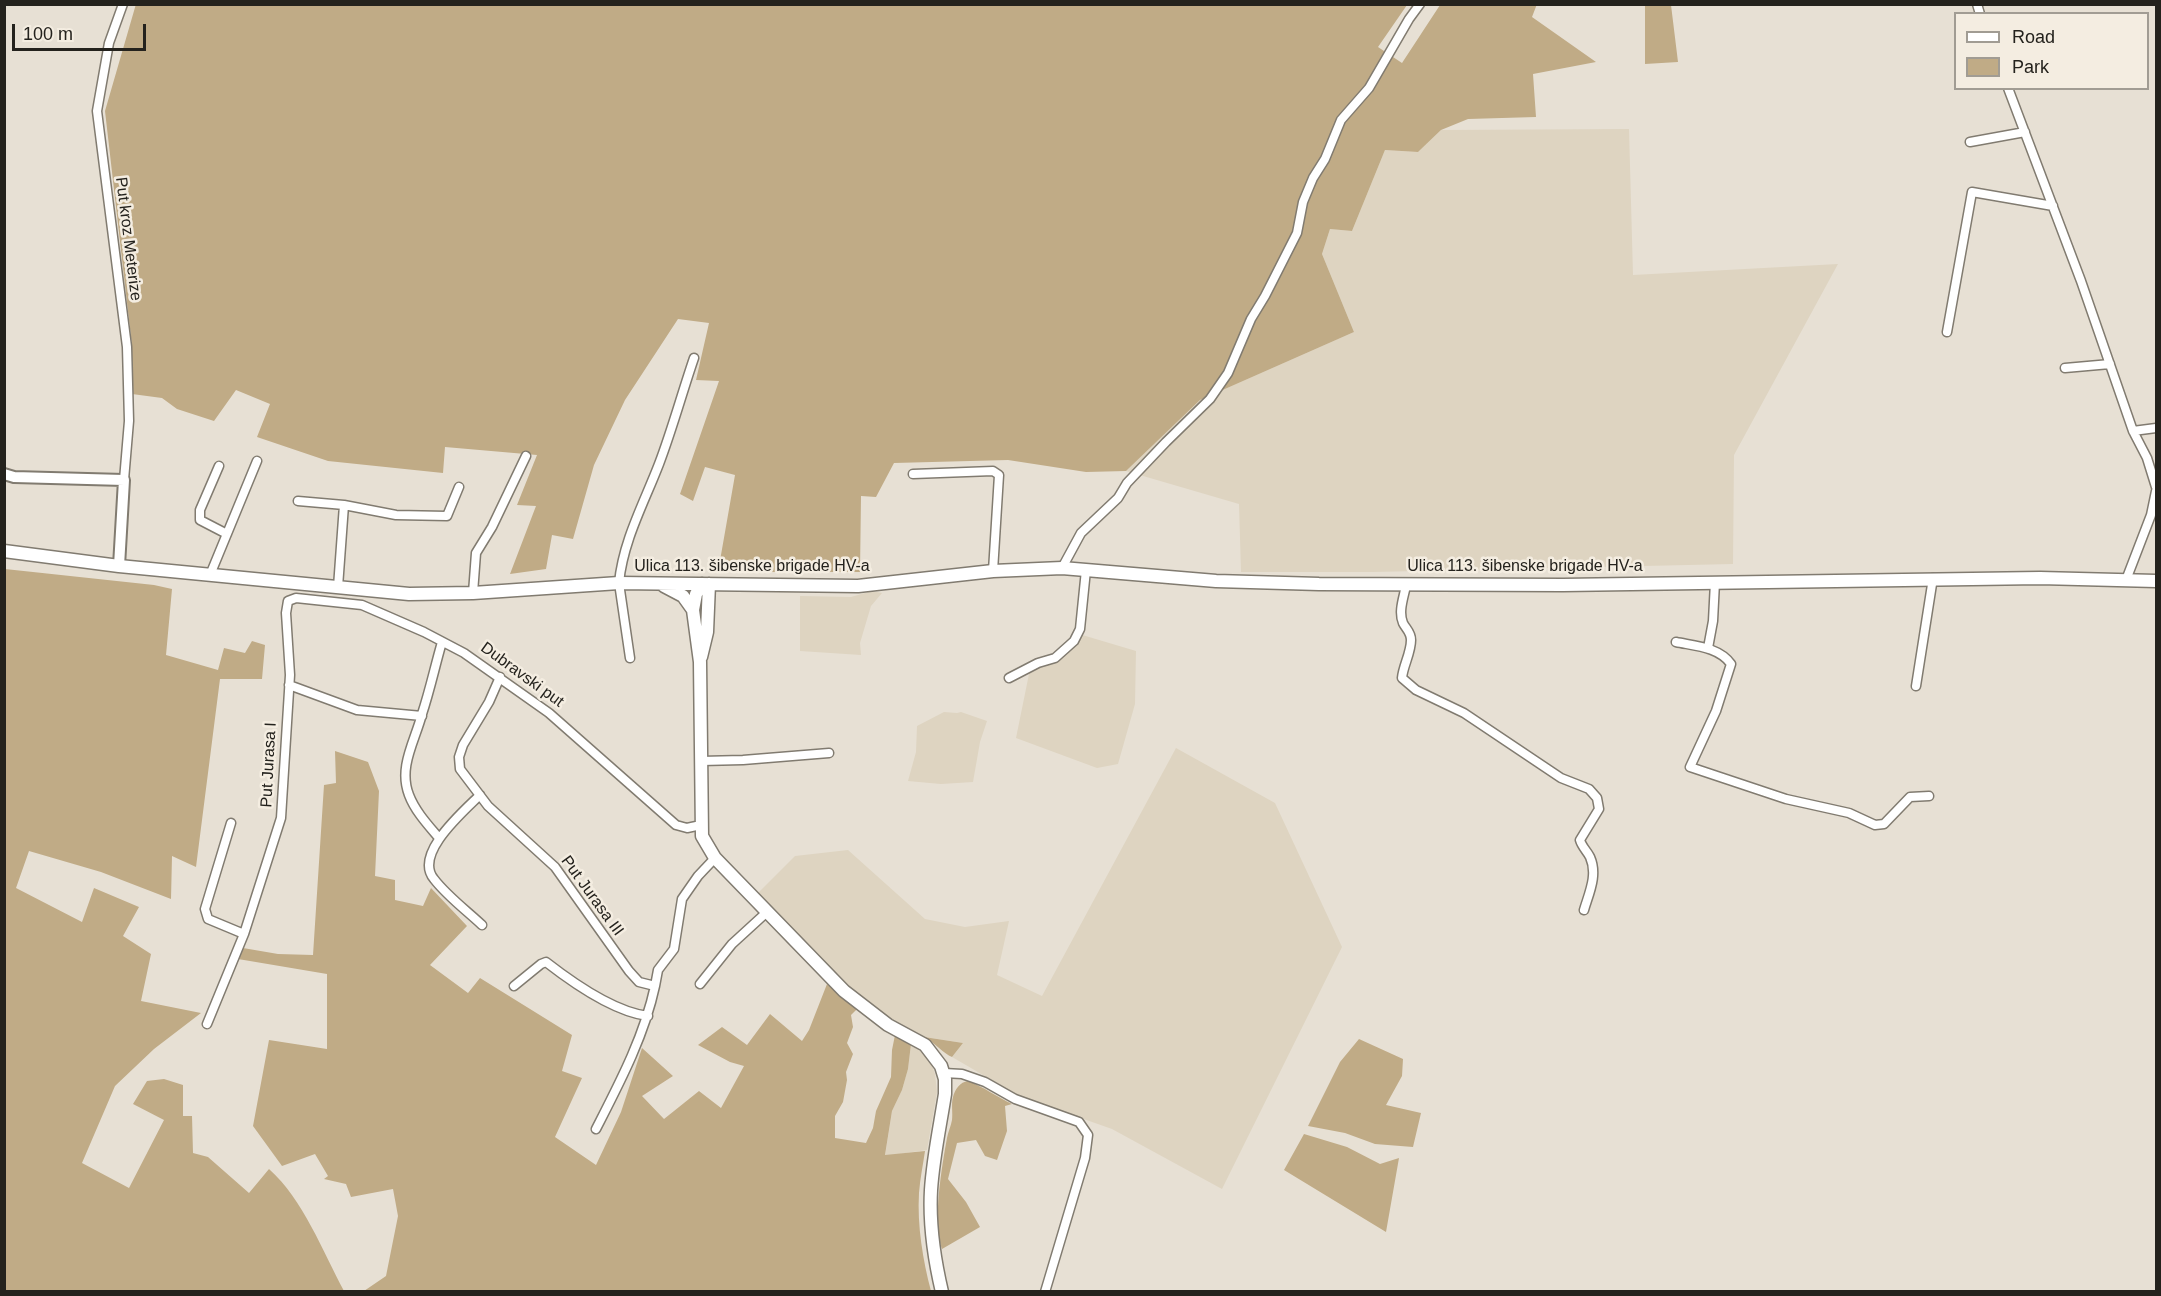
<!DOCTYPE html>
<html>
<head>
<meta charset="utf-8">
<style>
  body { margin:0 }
  #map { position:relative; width:2161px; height:1296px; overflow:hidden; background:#e7e0d4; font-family:Helvetica,sans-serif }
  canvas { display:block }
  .frame { position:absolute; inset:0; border:6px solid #24221d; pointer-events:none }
  .legend { position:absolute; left:1954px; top:12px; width:195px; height:78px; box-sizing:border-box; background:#f4ede1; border:2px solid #a19c93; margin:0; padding:8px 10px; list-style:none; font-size:18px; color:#24221d }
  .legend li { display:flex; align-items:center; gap:12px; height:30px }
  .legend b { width:30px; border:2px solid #a19c93 }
  .scale { position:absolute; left:12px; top:24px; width:134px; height:27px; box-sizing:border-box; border:3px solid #24221d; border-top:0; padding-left:8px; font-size:18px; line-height:21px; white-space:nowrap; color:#24221d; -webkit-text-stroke:4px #f4ede1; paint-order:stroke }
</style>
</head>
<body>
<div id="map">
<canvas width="2161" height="1296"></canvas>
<div class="frame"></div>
<ul class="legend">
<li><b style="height:8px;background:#fff"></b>Road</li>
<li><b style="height:16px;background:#c0ab86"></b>Park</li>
</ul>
<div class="scale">100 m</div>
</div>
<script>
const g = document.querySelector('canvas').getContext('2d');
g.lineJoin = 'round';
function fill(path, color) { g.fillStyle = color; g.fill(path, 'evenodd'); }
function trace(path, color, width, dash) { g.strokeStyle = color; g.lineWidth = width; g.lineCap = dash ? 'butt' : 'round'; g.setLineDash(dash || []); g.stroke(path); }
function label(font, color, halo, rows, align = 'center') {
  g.font = font + ' Helvetica,sans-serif'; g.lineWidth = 5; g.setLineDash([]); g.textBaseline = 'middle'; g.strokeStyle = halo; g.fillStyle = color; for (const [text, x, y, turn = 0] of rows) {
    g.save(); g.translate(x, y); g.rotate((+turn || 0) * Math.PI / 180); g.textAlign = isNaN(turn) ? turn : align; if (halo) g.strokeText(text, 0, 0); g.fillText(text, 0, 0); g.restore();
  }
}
fill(new Path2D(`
  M1629,129L1633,275L1838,264L1734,455L1733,564L1373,572H1241L1239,504L1126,471L1200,400L1354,332L1322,254L1330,229L1352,231L1385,150L1418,152L1441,130Z
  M872,591L882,593L871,606L860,643L861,655L800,651V596L851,597Z
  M1079,634L1136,651L1135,704L1118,764L1097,768L1016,738L1030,669L1052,663L1063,656Z
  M944,712L957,713L961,712L987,721L980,742L973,782L941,784L908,781L916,752L917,726Z
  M1176,748L1275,803L1342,947L1222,1189L1112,1129L1021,1097L952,1057L963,1043L924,1037L896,1025L852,992L756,895L795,856L848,850L925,919L965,927L1009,921L997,975L1042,996Z
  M911,1044L924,1054L931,1063L935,1074L937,1092L927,1150L885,1156L892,1111L902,1090L908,1069Z`), '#ded4c1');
fill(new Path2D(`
  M136,4L1407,5L1378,47L1402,63L1440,5L1537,4L1532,17L1596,62L1533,74L1536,117L1468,119L1441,130L1418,152L1385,150L1352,231L1330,229L1322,254L1354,332L1200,400L1126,471L1086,472L1008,460L894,463L876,497L861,496L860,572H718L735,475L705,467L693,501L680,494L719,381L696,380L709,323L678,319L625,400L594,465L573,539L552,535L546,569L510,574L536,506L517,505L537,455L445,447L443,473L328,461L257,437L270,404L236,390L214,421L177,409L162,398L132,394V346L105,111Z
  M1645,5H1671L1678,62L1645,64Z
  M5,569L154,585L172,589L166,655L218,670L224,648L245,653L252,641L265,645L262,679H220L196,867L172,856L171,899L101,872L29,851L16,888L82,922L94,888L139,907L123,936L151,954L141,1001L201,1013L154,1049L115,1086L82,1163L129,1188L164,1120L133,1104L147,1081L164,1079L183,1085V1116H192L193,1153L208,1157L249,1193L269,1169C303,1199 323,1252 344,1291H5Z
  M335,751L368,762L379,791L375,876L395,880V900L423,906L431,888L467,926L430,965L468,993L480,978L572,1035L562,1071L582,1078L555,1137L596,1165L621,1112L642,1048L673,1076L642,1096L664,1119L699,1091L721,1108L744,1066L730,1062L698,1045L722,1027L747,1045L770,1014L802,1041L809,1030L827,984L857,1009L851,1015L853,1027L847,1043L853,1054L846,1072L847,1080L843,1102L835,1116V1138L866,1143L873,1128L876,1111L891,1077L892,1050L895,1035L911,1044L908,1069L902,1090L892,1111L885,1155L925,1151C923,1165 920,1179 919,1193C917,1225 923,1261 931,1291H364L386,1276L398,1216L393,1189L351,1197L346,1184L324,1179L328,1176L315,1154L282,1166L253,1126L269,1040L327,1049V974L238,959L243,948L278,954L313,955L324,785L336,783Z
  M924,1037L963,1043L952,1057C944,1054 934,1042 924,1037Z
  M1359,1039L1403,1059L1402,1076L1386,1105L1421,1113L1413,1147L1375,1144L1345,1133L1308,1126L1340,1062Z
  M968,1081C984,1087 997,1097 1012,1104L1005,1106L1007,1131L997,1160L985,1156L976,1140L957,1143L948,1179L966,1202L980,1227L942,1249C932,1224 942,1165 947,1138C948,1132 951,1126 952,1120C953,1113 951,1104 953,1097C955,1089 960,1082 968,1081Z
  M1304,1134L1347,1147L1380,1164L1399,1158L1386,1232L1284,1170Z`), '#c0ab86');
const minor = new Path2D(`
  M123,4L109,43L97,111L127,347L129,421L124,480
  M1977,4L1980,14
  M2008,88L2081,281L2133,431L2147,458L2156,487
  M1970,142L2025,132
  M1947,332L1972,192L2053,206
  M2065,368L2110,364
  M2133,431L2156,428
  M219,466L200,510V520L227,534
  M913,474L993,471L999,475L993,571
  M298,501L344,505L396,515L447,516L459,487
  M1062,568L1081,533L1118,498L1127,483L1166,442L1210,399L1228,373L1251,319L1265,296L1297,233L1303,202L1313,178L1325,159L1341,120L1369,88L1409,19L1420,4
  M210,575L257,461
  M2126,580L2151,515L2156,491
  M1406,585C1404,597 1398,611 1403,623C1406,629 1411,632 1411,640C1411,653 1403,666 1402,678L1416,690L1464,713L1561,778L1589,789L1597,798L1599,809L1580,840C1582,847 1587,851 1590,857C1598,875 1589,893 1584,910
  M338,587L344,505
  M473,593L476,553L492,527L526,456
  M1676,642C1695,646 1719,647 1731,664L1716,711L1690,767L1786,799L1849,813L1875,825L1884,824L1910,797L1929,796
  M1708,648L1713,621L1715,582
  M630,658L619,583C623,541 644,503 659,464C672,430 682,393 694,358
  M500,677L489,702L463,745L459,757L460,769L488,806L555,867L629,971L639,982L655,986L658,970L674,949L682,899L698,876L715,858
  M1009,678L1038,663L1055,658L1074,641L1080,629L1086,570
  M289,685L357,710L422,716
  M1916,686L1933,578
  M701,761L743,760L829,753
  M480,795C464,811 413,854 434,879C447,896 466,910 482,925
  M231,823L205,909L208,919L244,934
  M439,838C428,825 415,811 409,795C398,767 415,741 422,714C430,690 435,666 442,642
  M700,984L732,944L767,912
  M514,986L541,964L546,962C573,983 615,1012 648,1016
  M207,1024L244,934L281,818L290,675L286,613L288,601L296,598L362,605L424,632L464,653L549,713L676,825L687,828L701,825
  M944,1073L962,1074L985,1082L1015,1099L1079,1122L1088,1135L1085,1158L1045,1292
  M596,1129C619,1084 644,1037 655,986`);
const tertiary = new Path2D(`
  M4,474L14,477L124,480L119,566`);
const secondary = new Path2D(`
  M4,551L119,566L409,594L473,593L619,583L858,586L993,571L1062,568L1216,581L1319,584L1563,585L2040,578L2156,581
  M702,584L696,594L693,610L700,662L702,836L715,858L844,991L888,1025L925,1045L941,1066L945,1079V1094C940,1126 933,1158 931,1190C929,1225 934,1258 942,1292
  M664,586L683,596L693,610
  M701,657L707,632L709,584`);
trace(minor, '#817b70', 11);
trace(tertiary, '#817b70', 14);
trace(secondary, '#817b70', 15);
trace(minor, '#fff', 8);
trace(tertiary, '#fff', 10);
trace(secondary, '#fff', 12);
label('16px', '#24221d', '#f4ede1', [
  ["Put kroz Meterize",128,239,83],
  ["Ulica 113. šibenske brigade HV-a",752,567],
  ["Ulica 113. šibenske brigade HV-a",1525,567],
  ["Dubravski put",522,675,36],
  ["Put Jurasa I",269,765,-87],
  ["Put Jurasa III",592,896,54]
]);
</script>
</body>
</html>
